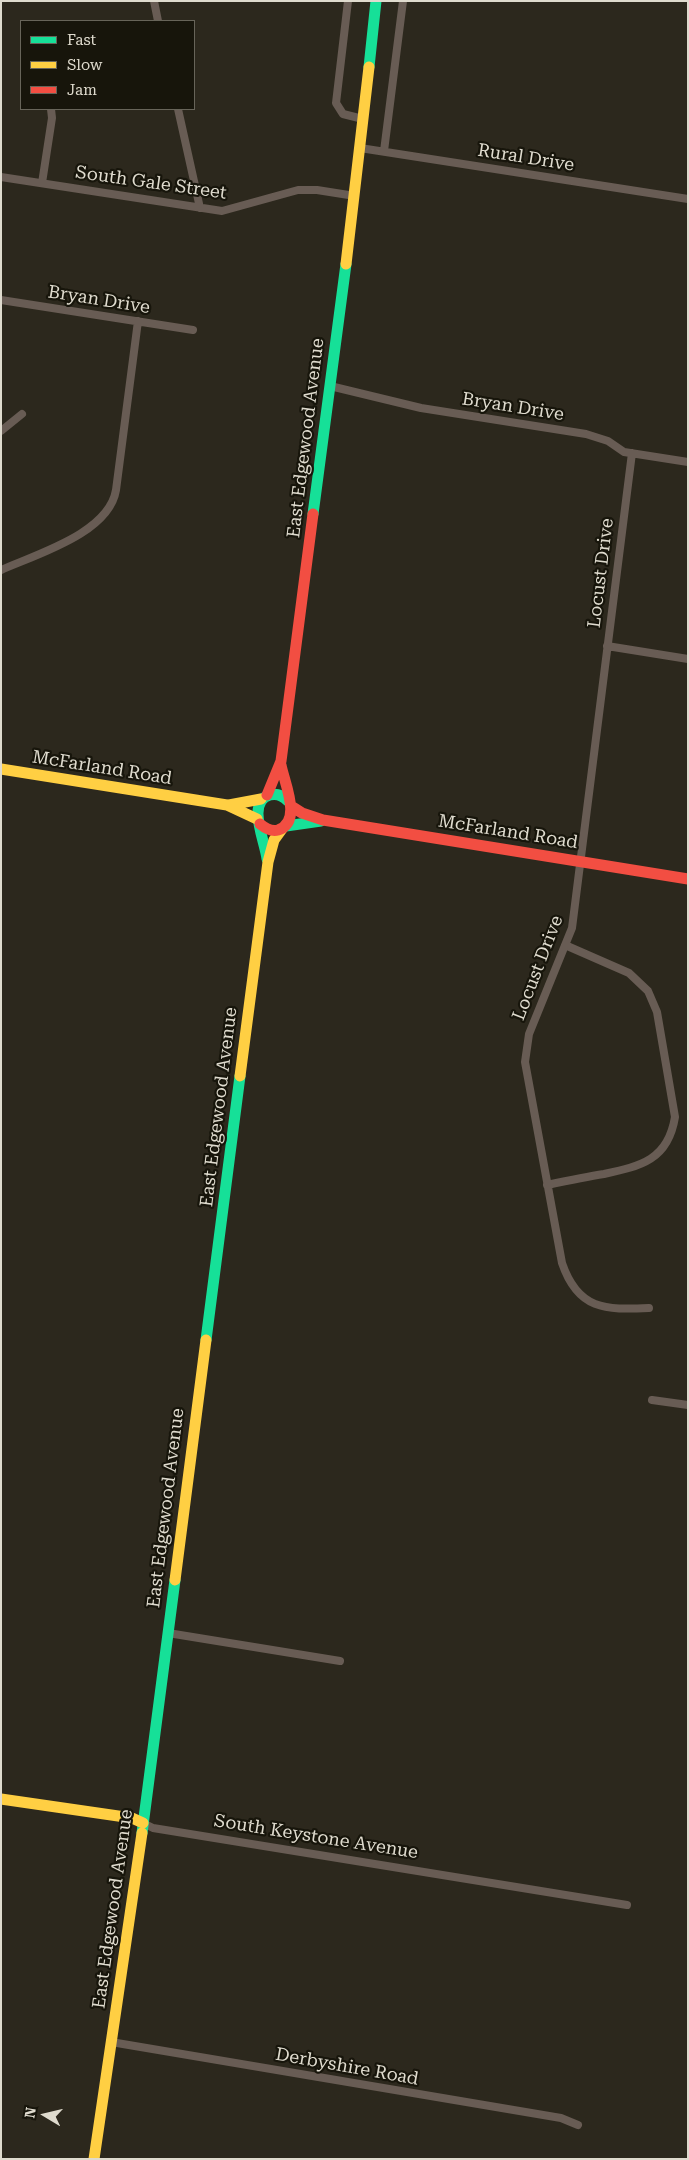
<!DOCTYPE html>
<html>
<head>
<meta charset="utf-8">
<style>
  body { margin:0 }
  #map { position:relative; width:689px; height:2160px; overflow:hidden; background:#2c281d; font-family:"Roboto Serif",serif }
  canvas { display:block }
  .frame { position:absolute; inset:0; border:2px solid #dfdbce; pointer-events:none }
  .legend { position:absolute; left:20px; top:20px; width:175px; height:90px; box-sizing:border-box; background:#17150b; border:1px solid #676459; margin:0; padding:6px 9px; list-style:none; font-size:15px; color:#dfdbce }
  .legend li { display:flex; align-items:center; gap:10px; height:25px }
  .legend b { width:25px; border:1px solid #676459 }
  .north { position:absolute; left:20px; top:2090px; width:50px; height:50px; -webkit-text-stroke:4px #17150b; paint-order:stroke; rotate:279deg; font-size:14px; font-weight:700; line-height:20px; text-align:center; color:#dfdbce }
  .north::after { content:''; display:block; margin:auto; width:18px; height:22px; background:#dfdbce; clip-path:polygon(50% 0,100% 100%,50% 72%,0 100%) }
</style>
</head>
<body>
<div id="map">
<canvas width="689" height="2160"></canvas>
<div class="frame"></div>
<ul class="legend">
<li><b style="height:6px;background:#16e098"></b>Fast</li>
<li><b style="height:6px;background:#ffcf43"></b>Slow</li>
<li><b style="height:6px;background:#f24e42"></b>Jam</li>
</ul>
<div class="north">N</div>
</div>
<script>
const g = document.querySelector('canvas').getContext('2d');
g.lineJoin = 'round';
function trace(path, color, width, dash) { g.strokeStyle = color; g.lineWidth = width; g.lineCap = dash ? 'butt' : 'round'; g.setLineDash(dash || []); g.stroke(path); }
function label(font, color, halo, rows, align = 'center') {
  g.font = font + ' "Roboto Serif",serif'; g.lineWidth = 4.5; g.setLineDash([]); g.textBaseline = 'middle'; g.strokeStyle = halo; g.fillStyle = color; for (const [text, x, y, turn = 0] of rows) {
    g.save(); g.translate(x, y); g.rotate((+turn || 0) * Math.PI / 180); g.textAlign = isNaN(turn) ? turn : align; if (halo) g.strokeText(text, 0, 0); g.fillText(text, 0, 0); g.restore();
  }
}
trace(new Path2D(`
  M154,1L158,21
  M348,1L336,103L343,114L363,119
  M178,109L200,208
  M360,148L688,199
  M384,151L403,1
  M1,177L222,211L298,190H317L355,196
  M42,183L52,118L51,109
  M1,300L193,330
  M330,386L421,408L586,434L608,441L624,452L688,462
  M1,431L22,414
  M632,453L572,928L529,1034L525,1062L562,1263C578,1310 605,1310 649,1308
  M1,570C37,554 109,533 116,490L138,321
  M607,646L688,659
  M547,1185C566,1181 585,1177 604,1174C641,1166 668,1160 675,1117L657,1012L648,991L629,973L565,945
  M652,1400L688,1405
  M168,1633L340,1661
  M143,1823L153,1828L627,1905
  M111,2042L561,2118L578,2125`), '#685c54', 8);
trace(new Path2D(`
  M369,67L376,1
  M313,514L346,264
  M286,826L321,821
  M267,859C265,841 246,801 270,795C277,793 283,796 288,801
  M206,1340L240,1076
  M142,1833L175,1580`), '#16e098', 11);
trace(new Path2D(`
  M346,264L369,67
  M1,769L227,805L257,819
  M229,805L261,799
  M240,1076L268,862L274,840L282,829
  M175,1580L206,1340
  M1,1799L132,1818L143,1823
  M94,2159L142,1833`), '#ffcf43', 11);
trace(new Path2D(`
  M267,795L281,761L313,514
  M291,806L302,813L323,820L688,879
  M260,824C265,828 271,832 278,830C303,822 284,782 281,765`), '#f24e42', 11);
label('18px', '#dfdbce', '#17150b', [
  ["Rural Drive",526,158,9],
  ["South Gale Street",151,183,8],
  ["Bryan Drive",99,300,9],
  ["Bryan Drive",513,407,9],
  ["East Edgewood Avenue",306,438,-83],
  ["Locust Drive",601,573,-83],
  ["McFarland Road",102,768,9],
  ["McFarland Road",508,832,9],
  ["Locust Drive",538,968,-69],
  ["East Edgewood Avenue",219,1107,-83],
  ["East Edgewood Avenue",166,1508,-83],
  ["South Keystone Avenue",316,1837,9],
  ["East Edgewood Avenue",113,1909,-82],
  ["Derbyshire Road",347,2067,10]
]);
</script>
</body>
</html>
